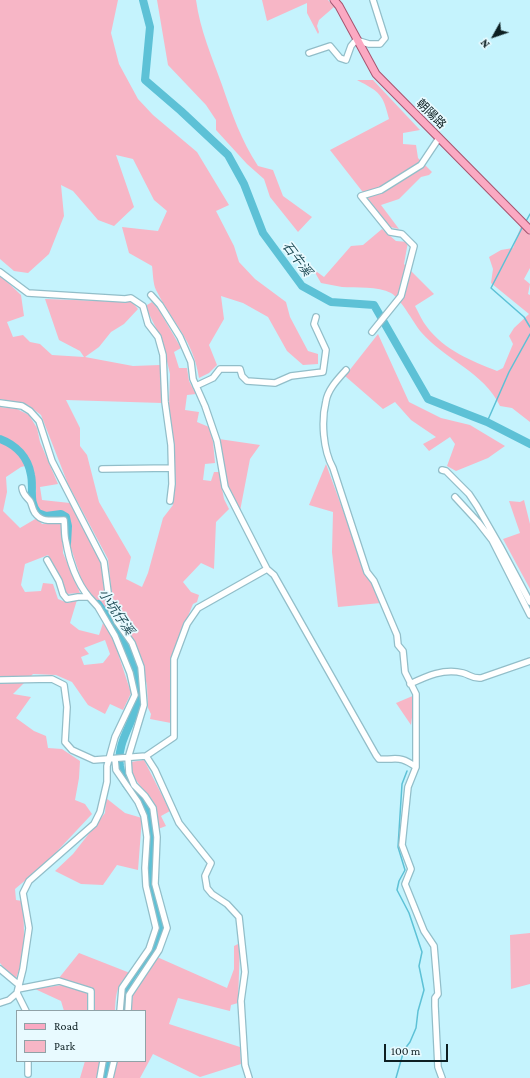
<!DOCTYPE html>
<html>
<head>
<meta charset="utf-8">
<style>
  body { margin:0 }
  #map { position:relative; width:530px; height:1078px; overflow:hidden; background:#c5f3fd; font-family:"Crimson Pro",serif }
  canvas { display:block }
  .legend { position:absolute; left:16px; top:1010px; width:130px; height:52px; box-sizing:border-box; background:#e8faff; border:1px solid #90a2a7; margin:0; padding:5px 7px; list-style:none; font-size:12px; color:#0d1f22 }
  .legend li { display:flex; align-items:center; gap:8px; height:20px }
  .legend b { width:20px; border:1px solid #90a2a7 }
  .north { position:absolute; left:474px; top:16px; width:40px; height:40px; -webkit-text-stroke:3px #e8faff; paint-order:stroke; rotate:230deg; font-size:11px; font-weight:700; line-height:16px; text-align:center; color:#0d1f22 }
  .north::after { content:''; display:block; margin:auto; width:14px; height:18px; background:#0d1f22; clip-path:polygon(50% 0,100% 100%,50% 72%,0 100%) }
  .scale { position:absolute; left:384px; top:1044px; width:64px; height:18px; box-sizing:border-box; border:2px solid #0d1f22; border-top:0; padding-left:5px; font-size:12px; line-height:14px; white-space:nowrap; color:#0d1f22; -webkit-text-stroke:3px #e8faff; paint-order:stroke }
</style>
</head>
<body>
<div id="map">
<canvas width="530" height="1078"></canvas>
<ul class="legend">
<li><b style="height:5px;background:#fba9c2"></b>Road</li>
<li><b style="height:11px;background:#f7b6c6"></b>Park</li>
</ul>
<div class="north">N</div>
<div class="scale">100 m</div>
</div>
<script>
const g = document.querySelector('canvas').getContext('2d');
g.lineJoin = 'round';
function fill(path, color) { g.fillStyle = color; g.fill(path, 'evenodd'); }
function trace(path, color, width, dash) { g.strokeStyle = color; g.lineWidth = width; g.lineCap = dash ? 'butt' : 'round'; g.setLineDash(dash || []); g.stroke(path); }
function label(font, color, halo, rows, align = 'center') {
  g.font = font + ' "Crimson Pro","Noto Sans TC",serif'; g.lineWidth = 3.5; g.setLineDash([]); g.textBaseline = 'middle'; g.strokeStyle = halo; g.fillStyle = color; for (const [text, x, y, turn = 0] of rows) {
    g.save(); g.translate(x, y); g.rotate((+turn || 0) * Math.PI / 180); g.textAlign = isNaN(turn) ? turn : align; if (halo) g.strokeText(text, 0, 0); g.fillText(text, 0, 0); g.restore();
  }
}
fill(new Path2D(`
  M0,0H118L111,33L119,64L138,99L153,115L197,152L229,205L216,211L234,246L239,262L255,279L286,302L290,317L308,351L318,354V364L303,365L287,351L268,317L243,303L221,296L224,319L209,345L217,365L209,373L199,378C194,341 172,322 156,290C153,284 153,273 152,266L129,253L122,227L158,231L167,211L154,200L133,159L116,155L134,207L114,226L98,220L73,191L61,185L64,216L49,254L28,273L14,271L0,259Z
  M157,0H196C200,30 212,57 222,85C232,114 241,140 258,166L273,170L283,196L312,217L298,232L270,197L264,179L247,164L216,130V120L206,105L168,65Z
  M262,0H328L334,7L319,20L317,26L319,32L318,34L307,13V3L267,21Z
  M357,80H373L420,130L403,133V144L416,145L418,158L432,172L429,175L421,177L399,199L381,205L399,229L390,227L330,150L389,119C383,94 380,92 357,80Z
  M521,226L530,235V268L524,279L530,284L528,294L530,295V422L512,408L500,406C484,372 445,360 421,332C413,322 401,299 391,293C378,286 356,288 342,287C335,286 328,284 321,283L313,269L324,277L351,246L363,245L382,229L396,241L408,242L404,264L434,294L415,306C419,313 422,321 427,327C444,350 472,361 497,371L503,368L513,344L509,336L514,328L529,314L491,283L493,269L489,257L501,250L513,248Z
  M0,275L21,295L24,316L7,322L13,337L23,335L30,342L40,344L52,355L84,357L80,351L59,340L45,299L132,302L138,309L124,324L111,332L99,347L85,357L133,366L160,365L162,403L66,400L80,428V446L87,455L99,502L131,557L126,579L142,587L148,573L163,518L173,505L175,456L169,407L170,374L162,340L147,310V305L152,302L159,310L181,348L174,352L179,368H187L189,381L196,394L187,395L185,410L199,412L197,422L209,427L213,442L215,463L205,464L203,480L211,481L214,472H219L224,499L229,509L216,522L214,569L201,563L183,582L191,592L199,595L197,602L193,604L171,658V723L150,719L151,714L148,708L147,686L141,657L129,631L113,607L108,559L68,484L41,415L28,405L0,399Z
  M378,334L409,402L441,418L470,425L505,446L488,458L456,471L447,466L455,444L450,437L429,451L423,444L436,437L411,420L395,402L383,409L345,376Z
  M0,407L17,409L29,415L37,428L40,442L58,484L40,487L42,500L70,503L101,563L107,609L115,621L112,624L83,585L69,542L68,519L65,516L46,517C31,509 37,499 36,486C34,479 31,472 29,465L21,467L6,477L7,492L3,511L20,528L37,518L42,524L62,523L63,553L80,593L66,594L48,555L25,564L21,585L25,592L41,591L43,583L53,584L58,599L68,603L77,600L70,623L79,630L99,635L103,623L113,638L131,693L123,710L110,704L105,714L88,705L72,682L56,675L33,674L13,694L31,697L16,718L34,731L46,736L48,748L62,749L80,761L79,778L75,800L85,804L92,814L47,862L15,889L16,900L22,901C25,928 26,956 15,981L0,963ZM105,640L110,654L103,663L84,665L81,657L89,654L84,648Z
  M219,439L260,445L250,459L240,511L227,483Z
  M326,464L364,568L373,583L381,603L338,607L332,552L333,512L309,505Z
  M524,500L530,524V589L503,539L520,533L509,501L520,502Z
  M415,695L411,725L396,703Z
  M144,760L170,811L161,816L166,826L158,829C158,822 158,814 156,807C149,789 131,785 131,762Z
  M106,798L125,813L142,818L138,870L117,865L103,885L81,884L55,871L73,854L105,813Z
  M530,933V984L511,989L510,935Z
  M240,943L238,1003L231,1005L230,1011L178,998L169,1024L240,1047L241,1064L200,1077L153,1054L140,1078H113L117,1061H145V1011H131L133,994L157,957L227,988L234,969V946Z
  M79,953L130,973C116,985 116,994 115,1011H95L93,988L59,978Z
  M62,985L89,994V1011H64L61,1001L35,989Z
  M85,1061H101L97,1078H80Z`), '#f7b6c6');
trace(new Path2D(`
  M525,223L530,214
  M523,226L491,288L524,317L530,327
  M487,422L509,372L530,334
  M396,1078L404,1050L410,1042L416,1028L418,1011L424,990L419,966L422,952L409,913L397,890L399,881L405,870L398,847L402,784L407,771`), '#5dc1d6', 1.5);
trace(new Path2D(`
  M143,0L150,27L145,80L181,111L228,155L244,184L263,233L302,286L331,302L374,305L428,399L487,422L530,444
  M0,439C16,445 28,457 31,475C34,489 28,501 38,513L46,516L61,514L66,517L68,526L67,544
  M98,604C115,627 144,670 138,700C134,723 116,742 120,766C121,771 122,777 124,781C129,792 142,798 146,810C156,834 146,862 150,888C152,901 160,912 160,925C158,955 125,972 123,1000
  M103,1078L107,1061`), '#5dc1d6', 8);
const minor = new Path2D(`
  M309,53L330,46L340,58L346,60L351,46L356,40L369,44H380L385,38L373,0
  M0,272L28,293L125,299L131,298L143,306L148,324L158,337L163,355L165,402L171,445L172,484L170,501
  M151,295L160,305L180,337L191,362L193,379L205,406L217,441L225,487L267,569L274,575L376,755L379,759C398,760 399,755 416,767L408,787L402,845L411,869L405,884L424,931L434,946L438,994L435,998V1006L438,1067L442,1078
  M372,332L401,296L414,246L402,234L390,232L361,196L381,190L421,165L439,138
  M346,370C338,379 328,389 326,401C321,421 323,450 333,468L367,572L374,581L397,635L398,645L403,651L405,672L416,694V767
  M196,386L213,378L220,369H240L242,376L247,381L275,383L291,376L323,372L326,350L314,324L316,317
  M0,403L22,406L30,411L39,421L52,461L104,562L110,607L117,622L132,643L141,667L144,705L128,758L129,773L134,785L145,796L153,808L157,837L155,884L167,928L159,950L129,995L128,1011
  M102,469L171,468
  M442,470L446,471L469,494L477,506L500,546L530,602
  M22,488C23,495 26,496 30,501C32,504 32,509 35,513C42,523 53,520 64,520C65,527 64,535 66,542C69,561 77,583 89,597
  M455,497L478,522L492,540L530,615
  M0,680L52,679L64,685L67,707L65,742L72,750L94,760L146,756L174,737V659L187,624L198,608L267,569
  M410,684C427,676 444,668 463,673C470,675 473,679 481,678L530,661
  M146,756L155,770L179,823L211,863L205,876L207,888L212,894L227,904L239,917L245,972L241,1001L245,1065L249,1078
  M115,759L116,770L138,802L144,816L147,837L145,868L146,886L156,928L149,949L122,988L120,1011
  M0,969L19,985
  M18,989L59,981L91,991V1011
  M17,993L26,1011
  M0,1003L9,1000L17,993L23,969L29,928L23,893L29,881L94,824L100,812L107,782V766L115,737L135,695L130,673L115,636L98,607L89,597H78L67,599L63,594L59,581L47,560
  M28,1061V1074
  M100,1078L103,1061
  M110,1078L114,1061`);
const major = new Path2D(`
  M334,0L339,6L376,74L530,230`);
trace(minor, '#92bec9', 8);
trace(major, '#a65470', 9);
trace(minor, '#fff', 5.5);
trace(major, '#fba9c2', 7);
label('12px', '#0d1f22', '#e8faff', [
  ["朝陽路",431,114,45]
]);
label('italic 13px', '#1d4a54', '#e8faff', [
  ["石牛溪",297,259,53],
  ["小坑仔溪",116,612,56]
]);
</script>
</body>
</html>
